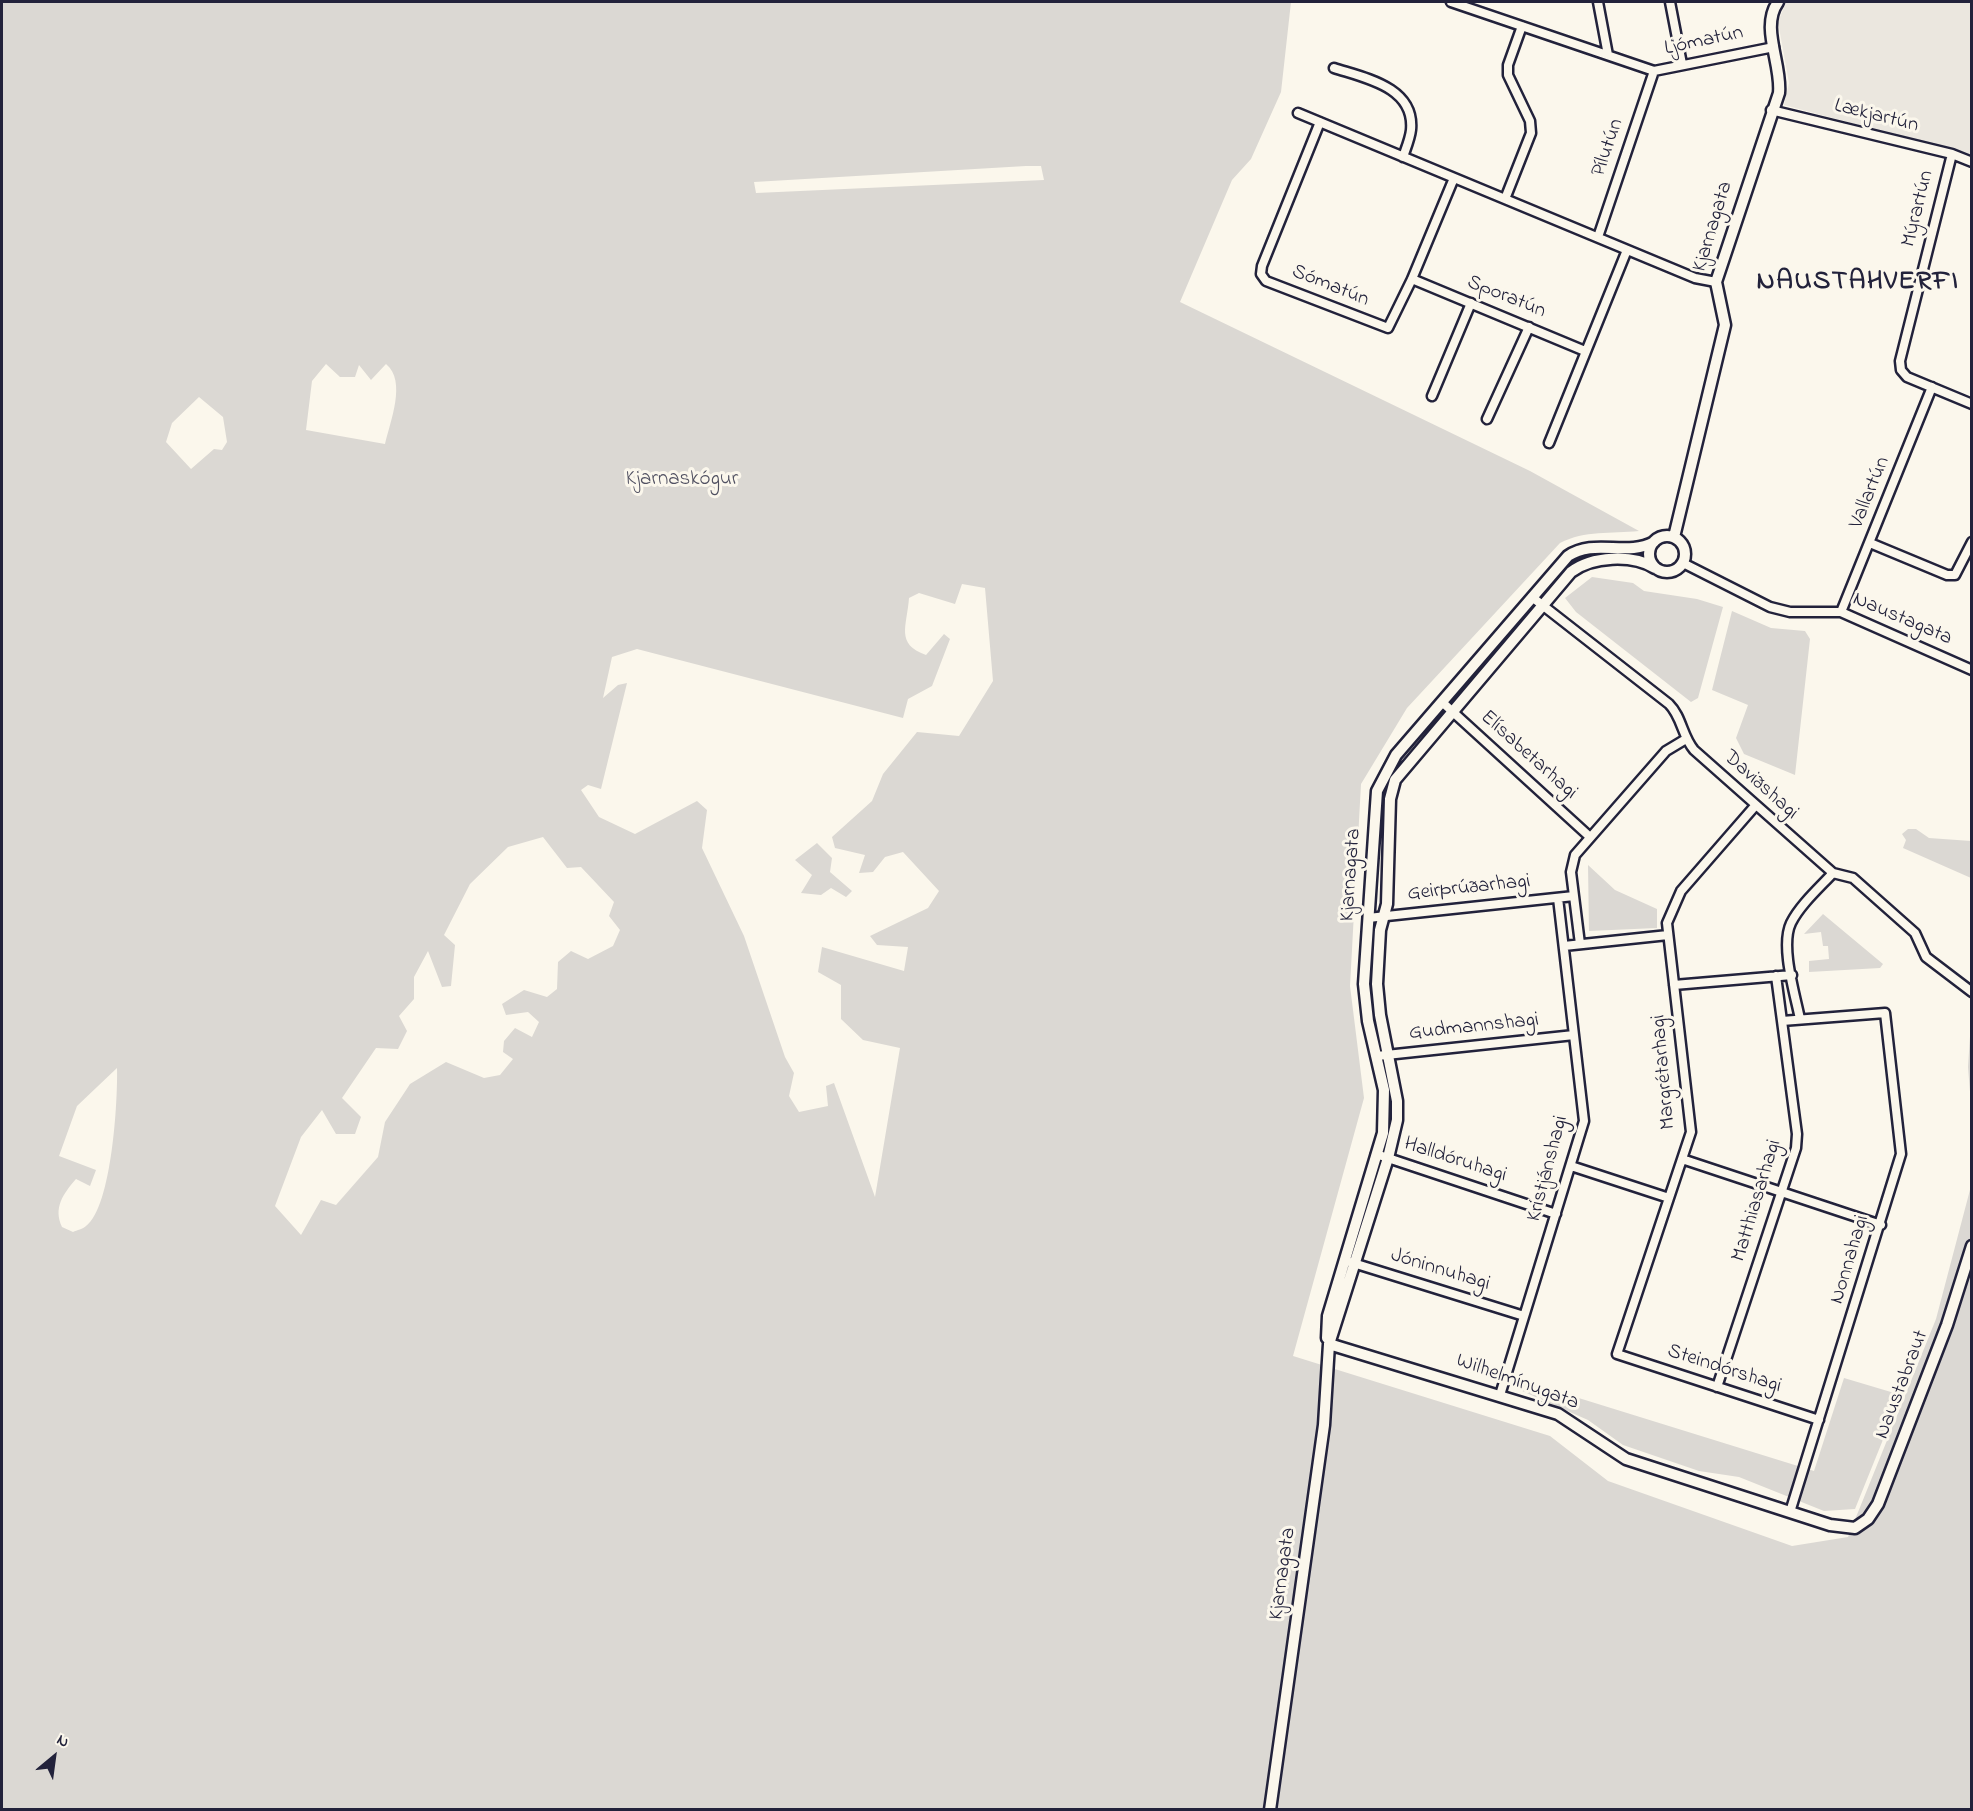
<!DOCTYPE html>
<html>
<head>
<meta charset="utf-8">
<style>
  body { margin:0 }
  #map { position:relative; width:1973px; height:1811px; overflow:hidden; background:#fbf7ec; font-family:"Indie Flower",sans-serif }
  canvas { display:block }
  .frame { position:absolute; inset:0; border:3px solid #22223b; pointer-events:none }
  .north { position:absolute; left:24px; top:1727px; width:60px; height:60px; -webkit-text-stroke:4px #fbf7ec; paint-order:stroke; rotate:29deg; font-size:16px; font-weight:700; line-height:24px; text-align:center; color:#22223b }
  .north::after { content:''; display:block; margin:auto; width:21px; height:27px; background:#22223b; clip-path:polygon(50% 0,100% 100%,50% 72%,0 100%) }
</style>
</head>
<body>
<div id="map">
<canvas width="1973" height="1811"></canvas>
<div class="frame"></div>
<div class="north">N</div>
</div>
<script>
const g = document.querySelector('canvas').getContext('2d');
g.lineJoin = 'round';
function fill(path, color) { g.fillStyle = color; g.fill(path, 'evenodd'); }
function trace(path, color, width, dash) { g.strokeStyle = color; g.lineWidth = width; g.lineCap = dash ? 'butt' : 'round'; g.setLineDash(dash || []); g.stroke(path); }
function label(font, color, halo, rows, align = 'center') {
  g.font = font + ' "Indie Flower",sans-serif'; g.lineWidth = 6; g.setLineDash([]); g.textBaseline = 'middle'; g.strokeStyle = halo; g.fillStyle = color; for (const [text, x, y, turn = 0] of rows) {
    g.save(); g.translate(x, y); g.rotate((+turn || 0) * Math.PI / 180); g.textAlign = isNaN(turn) ? turn : align; if (halo) g.strokeText(text, 0, 0); g.fillText(text, 0, 0); g.restore();
  }
}
fill(new Path2D(`
  M1786,2H1971V155L1784,105L1789,83L1778,22Z`), '#ebe7df');
fill(new Path2D(`
  M2,2H1291L1281,92L1251,159L1232,180L1180,302L1530,471L1639,531C1611,534 1585,530 1560,543L1407,708L1361,784L1350,986L1364,1098L1293,1356L1550,1436L1608,1481L1792,1546L1848,1537L1936,1319L1971,1186V1809L2,1810ZM1026,166H1041L1044,180L756,193L754,182ZM326,364L340,377H355L359,365L371,380L386,364C407,381 390,422 385,444L306,430L312,381ZM199,397L223,417L227,442L222,450L214,449L191,469L166,442L172,423ZM962,584L985,588L993,681L959,736L917,732L883,774L872,801L832,837L835,848L865,855L859,873L873,872L885,857L903,852L939,891L928,908L870,936L877,945L908,947L904,971L822,947L818,972L841,985V1019L863,1040L900,1048L875,1197L834,1083L826,1086L828,1106L799,1112L789,1096L794,1073L785,1057L744,936L702,848L707,810L697,801L635,834L599,817L581,790L588,785L601,789L627,683L618,685L603,698L612,657L637,649L903,718L908,699L932,686L950,639L944,634L926,655C895,644 907,626 909,598L919,593L955,604ZM543,837L567,868L581,867L614,902L609,916L620,930L613,946L588,959L571,951L558,962L557,989L547,997L524,990L502,1004L506,1015L528,1012L539,1022L532,1037L515,1028L504,1041L503,1052L513,1059L500,1075L484,1078L446,1062L410,1084L385,1122L378,1157L336,1205L321,1200L301,1235L275,1206L301,1137L322,1110L336,1134H355L361,1117L342,1098L376,1048L398,1049L407,1031L399,1016L414,999V977L428,951L442,987L451,986L455,945L444,935L470,884L508,847ZM117,1068C118,1099 112,1207 86,1226C83,1229 77,1230 73,1232L62,1227C53,1208 63,1194 76,1179L90,1186L96,1170L59,1156L77,1106Z
  M1592,577L1633,583L1644,591L1697,599L1723,607L1698,698L1691,702L1576,612L1565,598Z
  M1732,611L1771,628L1805,631L1810,639L1795,775L1744,754L1736,738L1748,705L1712,690Z
  M1908,829H1916L1929,838L1971,841V878L1903,848L1906,840L1902,834Z
  M817,843L832,858L830,872L852,891L846,897L831,888L821,895L801,893L812,875L795,860Z
  M1588,865L1615,890L1657,909V928L1589,931Z
  M1823,914L1883,964L1880,968L1809,972V961L1829,959L1828,946H1823L1821,932L1804,934Z
  M1971,1021V1104L1968,1067Z
  M1511,1377L1814,1471L1844,1378L1901,1395L1855,1509L1824,1511L1739,1477L1699,1471L1623,1445L1588,1420L1513,1387Z`), '#dbd8d3');
const minor = new Path2D(`
  M1451,2L1654,71L1774,47
  M1598,2L1608,55
  M1670,2L1682,64
  M1334,68C1365,78 1415,87 1411,130C1410,139 1406,148 1403,157
  M1771,110L1952,154L1972,162
  M1298,113L1695,278L1716,282
  M1320,122L1262,266L1261,274L1266,281L1388,328L1412,279L1454,178
  M1952,154L1900,361L1901,370L1907,377L1972,404
  M1505,199L1531,133L1530,121L1508,75V65L1522,26
  M1598,237L1654,71
  M1412,279L1585,351
  M1432,396L1471,303
  M1487,419L1529,327
  M1549,443L1627,250
  M1870,543L1947,575H1955L1972,542
  M1683,563L1770,607L1790,612H1841L1972,670
  M1532,597L1669,704C1682,717 1682,736 1694,750L1833,873L1853,878L1915,933L1926,957L1972,992
  M1841,612L1932,387
  M1442,702L1590,837
  M1755,806L1681,891L1667,923L1691,1132L1617,1354L1819,1420
  M1368,918L1574,896
  M1580,944L1571,872L1575,855L1666,751L1686,739
  M1564,946L1668,935
  M1776,976L1782,1021
  M1674,985L1792,975
  M1800,1019C1795,994 1780,946 1791,923C1800,905 1819,888 1833,873
  M1377,1056L1574,1035
  M1376,1154L1556,1214
  M1682,1159L1881,1225
  M1571,1166L1669,1198
  M1350,1262L1524,1316
  M1717,1387L1796,1148L1797,1134L1782,1021L1885,1013L1901,1154L1790,1512
  M1500,1395L1584,1121L1558,898`);
const tertiary = new Path2D(`
  M1649 554a18 18 0 1 1 36 0a18 18 0 1 1-36 0Z
  M1674,537L1725,325L1716,282L1779,93C1782,64 1760,27 1778,2
  M1327,1338L1328,1316L1383,1133L1384,1090L1368,1021L1364,984L1377,791L1396,755L1568,556C1594,538 1627,557 1654,542
  M1329,1344L1558,1414L1626,1459L1830,1525L1855,1528L1868,1519L1878,1504L1947,1325L1972,1246
  M1270,1810L1324,1425L1329,1344L1388,1158L1397,1120V1101L1380,1015L1377,984L1380,930L1387,904L1390,799L1395,780L1571,572C1592,556 1632,554 1655,568`);
trace(minor, '#22223b', 13);
trace(tertiary, '#22223b', 15);
trace(minor, '#fbf7ec', 8);
trace(tertiary, '#fbf7ec', 10);
label('21px', '#22223b', '#fbf7ec', [
  ["Ljómatún",1704,42,-12],
  ["Lækjartún",1876,117,14],
  ["Pílutún",1609,148,-71],
  ["Mýrartún",1919,209,-76],
  ["Kjarnagata",1714,227,-73],
  ["Sómatún",1330,287,22],
  ["Sporatún",1506,298,22],
  ["Vallartún",1871,493,-68],
  ["Naustagata",1902,620,23],
  ["Elísabetarhagi",1528,756,42],
  ["Daviðshagi",1760,786,42],
  ["Kjarnagata",1352,875,-86],
  ["Geirþrúðarhagi",1469,889,-6],
  ["Gudmannshagi",1474,1028,-6],
  ["Margrétarhagi",1665,1072,-95],
  ["Halldóruhagi",1455,1161,18],
  ["Kristjánshagi",1549,1169,-75],
  ["Matthiasarhagi",1758,1201,-73],
  ["Nonnahagi",1851,1260,-73],
  ["Jóninnuhagi",1440,1271,17],
  ["Steindórshagi",1724,1370,18],
  ["Wilhelmínugata",1517,1383,20],
  ["Naustabraut",1903,1385,-69],
  ["Kjarnagata",1284,1574,-82]
]);
label('21px', '#505061', '#fbf7ec', [
  ["Kjarnaskógur",682,481]
]);
g.letterSpacing = '1.5px';
label('bold 27px', '#22223b', '#fbf7ec', [
  ["NAUSTAHVERFI",1858,284]
]);
g.letterSpacing = '0px';
</script>
</body>
</html>
